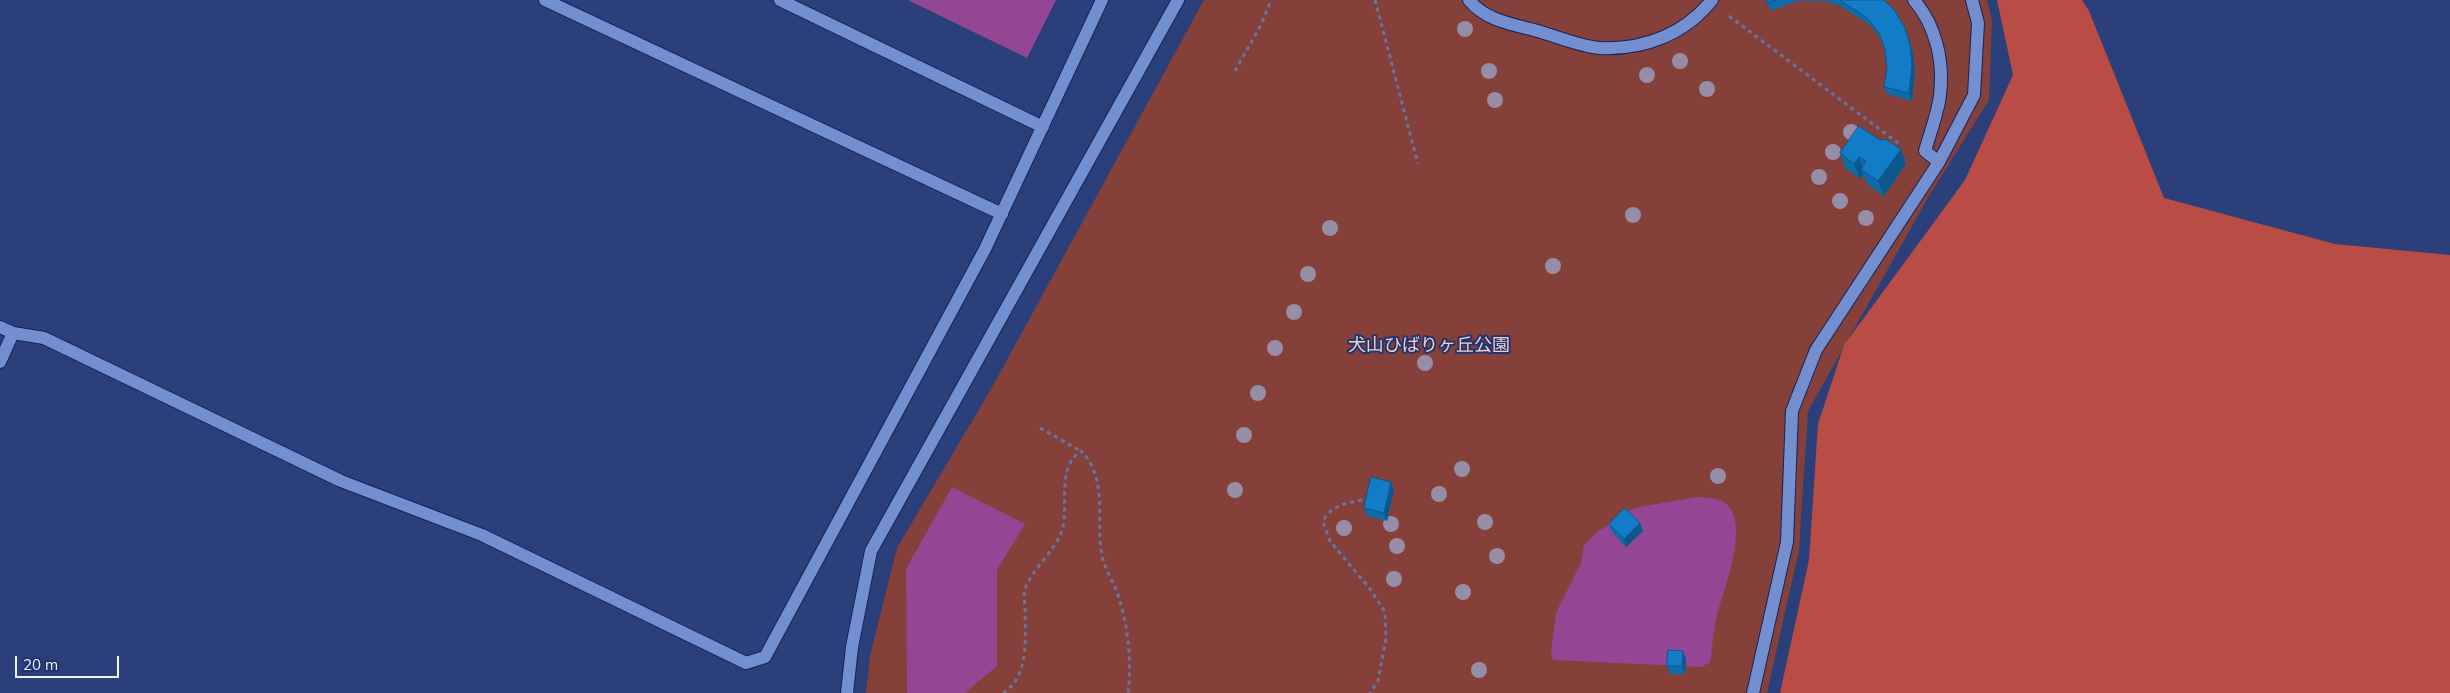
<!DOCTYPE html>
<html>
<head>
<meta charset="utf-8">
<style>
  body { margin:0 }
  #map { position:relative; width:2450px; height:693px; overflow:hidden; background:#2b3f7a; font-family:Mulish,sans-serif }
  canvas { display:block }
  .scale { position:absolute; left:15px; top:656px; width:104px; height:22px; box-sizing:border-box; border:2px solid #eef1f8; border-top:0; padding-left:6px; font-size:15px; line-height:18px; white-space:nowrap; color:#eef1f8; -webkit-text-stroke:4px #21346e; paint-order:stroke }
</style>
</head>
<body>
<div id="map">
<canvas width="2450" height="693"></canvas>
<div class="scale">20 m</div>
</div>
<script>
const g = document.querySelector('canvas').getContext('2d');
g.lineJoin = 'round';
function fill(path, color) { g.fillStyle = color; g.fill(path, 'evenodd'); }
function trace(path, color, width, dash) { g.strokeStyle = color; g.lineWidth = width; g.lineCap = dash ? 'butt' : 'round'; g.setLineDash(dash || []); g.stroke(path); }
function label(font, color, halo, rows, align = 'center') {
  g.font = font + ' Mulish,"Noto Sans JP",sans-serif'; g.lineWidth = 4; g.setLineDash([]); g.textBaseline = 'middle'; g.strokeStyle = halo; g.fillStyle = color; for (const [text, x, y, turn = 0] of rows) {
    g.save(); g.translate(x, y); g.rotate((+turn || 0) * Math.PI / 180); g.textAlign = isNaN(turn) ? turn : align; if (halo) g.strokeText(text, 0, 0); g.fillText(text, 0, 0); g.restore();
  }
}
fill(new Path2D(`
  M1204,0H1987L1992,21L1989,100L1929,196L1808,411L1799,550L1767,693H866L870,656L897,548L991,389Z`), '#844039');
fill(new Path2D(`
  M1997,0H2082L2089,11L2164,198L2335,244L2450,255V693H1780L1809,560L1818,424L1844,345L1965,180L2013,75Z`), '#b94c44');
fill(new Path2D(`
  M908,0H1056L1027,58Z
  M952,487L1025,524L997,570V666L965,693H907L906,569Z
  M1697,497C1705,498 1717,497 1724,502C1751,522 1725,586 1718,612C1713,628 1713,646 1710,662L1702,667L1553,660L1551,653L1556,613L1581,563L1584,545L1597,532L1634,508Z`), '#924693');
const service = new Path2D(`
  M545,0L1002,214
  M780,0L1043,127
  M1469,0C1485,20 1511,24 1534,30C1553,35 1581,47 1600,48C1644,50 1685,34 1712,0
  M1914,0C1936,26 1944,61 1940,95C1938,113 1930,133 1925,151L1939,162
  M0,327L13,333L0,362
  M13,333L44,338L341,481L482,535L746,663L765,657L985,249L1102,0
  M1753,693L1787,542L1792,411L1816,350L1939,162L1974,95L1978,23L1972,0`);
const tertiary = new Path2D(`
  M847,693L852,647L871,551L1178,0`);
trace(service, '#13245c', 14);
trace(tertiary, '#13245c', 14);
trace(new Path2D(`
  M1375,0L1418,164
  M1729,16L1902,146
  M1235,71L1261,25L1271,0
  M1040,428L1081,451
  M1362,500C1347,503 1329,506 1323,522L1330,541L1370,589L1385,612L1386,638L1378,681L1370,693
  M1003,693C1030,677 1025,636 1025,608C1025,603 1023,594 1025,589C1032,568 1058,549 1063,527C1068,503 1057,467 1081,451C1109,479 1095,521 1102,556C1105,570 1114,582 1118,595C1128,625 1132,661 1128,693`), '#6776a1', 3, [4, 4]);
trace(service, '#748fd0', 12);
trace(tertiary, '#748fd0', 12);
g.fillStyle = '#968ea7';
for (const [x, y] of [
  [1465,29],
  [1680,61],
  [1489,71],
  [1647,75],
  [1707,89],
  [1495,100],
  [1851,132],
  [1833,152],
  [1819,177],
  [1840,201],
  [1633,215],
  [1866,218],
  [1330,228],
  [1553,266],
  [1308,274],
  [1294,312],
  [1275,348],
  [1425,363],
  [1258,393],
  [1244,435],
  [1462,469],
  [1718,476],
  [1235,490],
  [1439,494],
  [1485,522],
  [1391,524],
  [1344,528],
  [1397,546],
  [1497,556],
  [1394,579],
  [1463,592],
  [1479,670]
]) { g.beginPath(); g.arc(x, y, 8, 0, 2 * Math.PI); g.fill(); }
fill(new Path2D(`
  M1765,0H1884L1908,36L1913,53L1915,73L1912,101L1887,94L1884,87L1887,69L1885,50L1882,40L1870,25L1840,6L1825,1H1797L1771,11Z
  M1880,140L1901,149L1906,164L1884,196L1867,184L1863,174L1860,179L1845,168L1840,153Z
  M1391,482L1394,490L1387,521L1367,516L1364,508Z
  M1640,523L1643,531L1626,547L1612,532L1609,524Z
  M1686,659L1685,674H1670L1667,666Z`), '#0f6baa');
fill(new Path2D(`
  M1905,28L1913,53L1915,73L1912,101L1909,93Z
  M1901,149L1906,164L1884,196L1878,181Z
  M1859,157L1864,171L1861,169L1863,174L1860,179L1854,164Z
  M1391,482L1394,490L1387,521L1384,513Z
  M1640,523L1643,531L1626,547L1624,539Z
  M1683,651L1686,659L1685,674L1682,666Z`), '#0d578b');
const building = new Path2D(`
  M1767,0H1776L1768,3Z
  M1840,0H1884L1895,11L1905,28L1910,45L1912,65L1909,93L1884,87L1887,69L1885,50L1879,33L1867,18Z
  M1859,126L1880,140L1885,139L1901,149L1878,181L1861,169L1866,161L1859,157L1854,164L1840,153Z
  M1371,477L1391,482L1384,513L1364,508Z
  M1625,508L1640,523L1624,539L1609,524Z
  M1668,650L1683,651L1682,666H1667Z`);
fill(building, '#127cc6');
trace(building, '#0d578b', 1);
label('18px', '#edcfcb', '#21346e', [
  ["犬山ひばりヶ丘公園",1429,346]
]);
</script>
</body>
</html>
